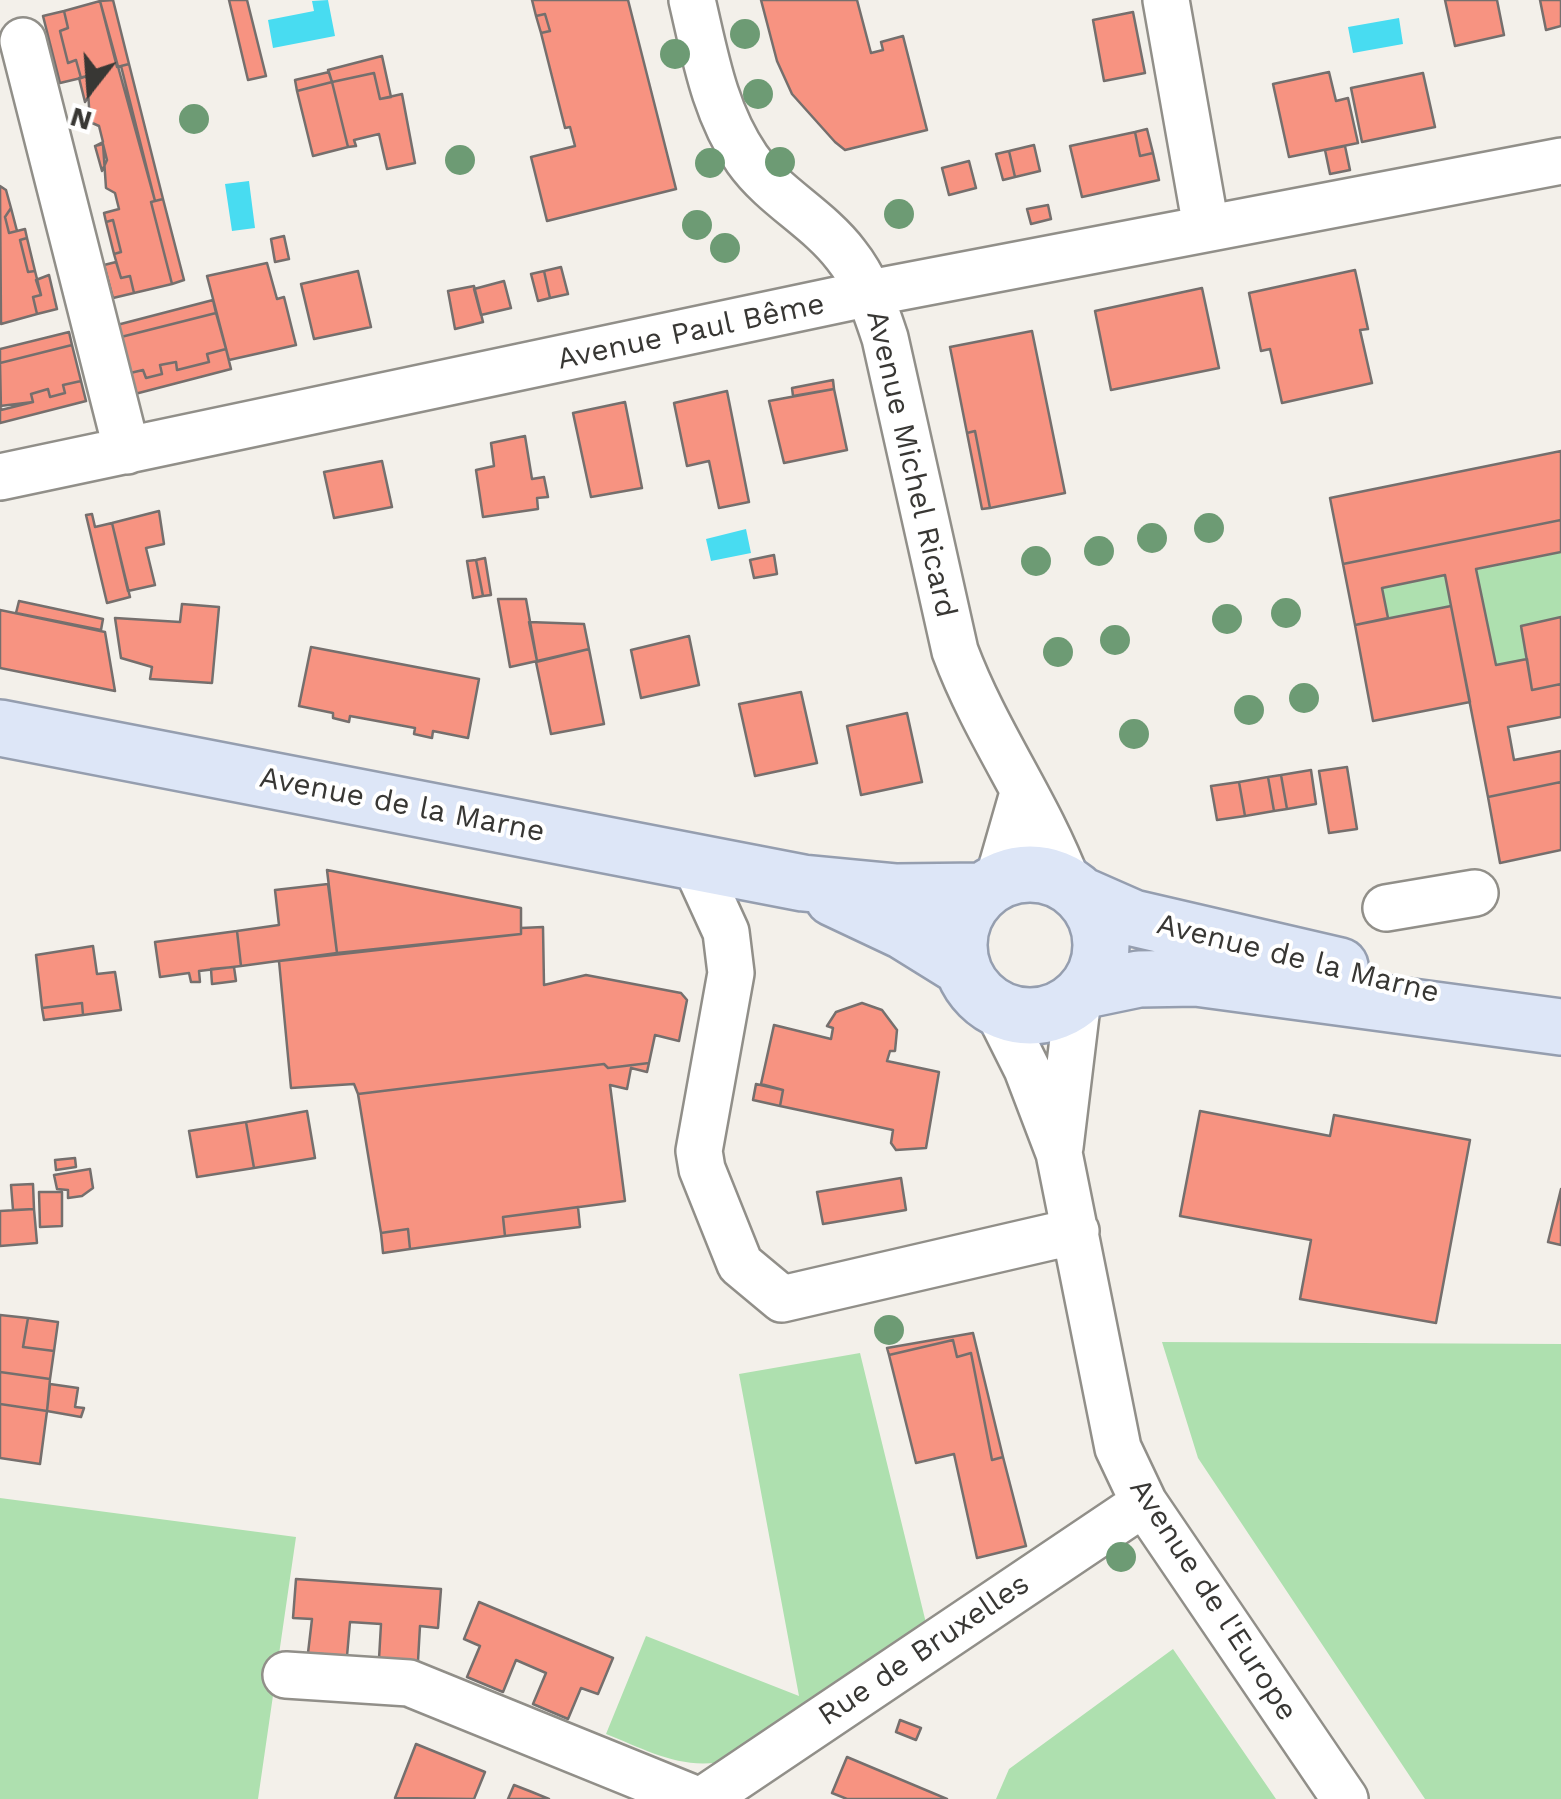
<!DOCTYPE html>
<html>
<head>
<meta charset="utf-8">
<style>
  body { margin:0 }
  #map { position:relative; width:1561px; height:1799px; overflow:hidden; background:#f3f0ea; font-family:"Work Sans",sans-serif }
  canvas { display:block }
  .north { position:absolute; left:40px; top:40px; width:100px; height:100px; -webkit-text-stroke:8px #fff; paint-order:stroke; rotate:197deg; font-size:28px; font-weight:700; line-height:40px; text-align:center; color:#383734 }
  .north::after { content:''; display:block; margin:auto; width:35px; height:45px; background:#383734; clip-path:polygon(50% 0,100% 100%,50% 72%,0 100%) }
</style>
</head>
<body>
<div id="map">
<canvas width="1561" height="1799"></canvas>
<div class="north">N</div>
</div>
<script>
const g = document.querySelector('canvas').getContext('2d');
g.lineJoin = 'round';
function fill(path, color) { g.fillStyle = color; g.fill(path, 'evenodd'); }
function trace(path, color, width, dash) { g.strokeStyle = color; g.lineWidth = width; g.lineCap = dash ? 'butt' : 'round'; g.setLineDash(dash || []); g.stroke(path); }
function label(font, color, halo, rows, align = 'center') {
  g.font = font + ' "Work Sans",sans-serif'; g.lineWidth = 8; g.setLineDash([]); g.textBaseline = 'middle'; g.strokeStyle = halo; g.fillStyle = color; for (const [text, x, y, turn = 0] of rows) {
    g.save(); g.translate(x, y); g.rotate((+turn || 0) * Math.PI / 180); g.textAlign = isNaN(turn) ? turn : align; if (halo) g.strokeText(text, 0, 0); g.fillText(text, 0, 0); g.restore();
  }
}
fill(new Path2D(`
  M1561,552V617L1521,626L1527,659L1496,665L1476,569Z
  M1445,575L1451,606L1388,618L1382,588Z
  M1162,1342L1561,1344V1799H1425L1198,1458Z
  M860,1353L926,1623L733,1759C686,1773 649,1751 606,1734L646,1636L799,1696L739,1374Z
  M0,1498L296,1537L258,1799H0Z
  M1173,1649L1276,1799H996L1009,1769Z`), '#aee0af');
fill(new Path2D(`
  M328,0L335,36L273,48L268,20L314,11L312,1Z
  M1399,18L1403,44L1353,53L1348,27Z
  M249,181L255,228L232,231L225,184Z
  M746,529L751,553L711,561L706,539Z`), '#48dcf1');
const building = new Path2D(`
  M113,0L129,64L117,67L100,1Z
  M229,0H247L266,76L248,80Z
  M532,0H628L676,189L547,221L531,157L575,146L570,127L565,128L541,33L550,31L545,14L536,16Z
  M761,0H857L871,53L883,50L881,42L903,36L927,130L845,150L835,142L792,94L777,61Z
  M1445,0H1497L1504,35L1455,46Z
  M1540,0H1561V26L1546,30Z
  M100,1L155,201L151,202L172,284L134,293L130,276L121,278L114,254L121,252L113,220L106,222L104,213L119,209L115,193L106,188L103,144L95,146L103,142L99,126L90,122L87,76L81,78L76,60L68,63L60,31L68,28L64,11Z
  M64,11L68,28L60,31L68,63L76,60L81,78L60,83L43,16Z
  M1133,12L1145,73L1104,81L1093,20Z
  M545,14L550,31L541,33L536,16Z
  M382,56L391,97L380,99L374,73L332,82L328,70Z
  M129,64L163,199L155,201L121,66Z
  M329,72L332,82L297,91L295,80Z
  M1329,72L1336,101L1348,98L1358,143L1289,157L1273,84Z
  M374,73L380,99L402,94L415,163L387,169L379,134L354,140L356,146L348,147L332,82Z
  M1423,73L1435,127L1362,142L1351,88Z
  M87,76L91,93L85,102L79,78Z
  M332,82L348,147L313,156L297,91Z
  M1147,129L1153,153L1140,156L1135,132Z
  M1135,132L1140,156L1153,153L1159,180L1082,197L1070,146Z
  M103,144L107,160L102,171L95,146Z
  M1034,145L1040,171L1015,177L1009,151Z
  M1345,146L1350,170L1330,174L1325,150Z
  M1009,151L1015,177L1003,180L996,154Z
  M969,161L976,188L949,195L942,168Z
  M0,186L6,190L11,208L5,217L9,233L25,229L27,238L20,240L28,272L35,271L41,295L33,297L37,314L1,324Z
  M163,199L184,280L172,284L151,202Z
  M1048,205L1051,219L1031,224L1027,209Z
  M11,208L17,231L9,233L5,217Z
  M113,220L121,252L114,254L106,222Z
  M284,236L289,259L275,262L271,239Z
  M27,238L35,271L28,272L20,240Z
  M116,262L121,278L130,276L134,293L113,298L104,265Z
  M267,263L277,299L284,297L296,345L229,360L207,276Z
  M561,267L568,294L550,298L544,271Z
  M1355,270L1368,329L1360,330L1372,383L1282,403L1270,349L1261,351L1249,293Z
  M358,271L371,327L314,339L301,284Z
  M544,271L550,298L538,301L531,274Z
  M49,275L57,309L37,314L33,297L41,295L36,280Z
  M504,281L511,308L481,315L474,289Z
  M474,286L483,322L455,329L448,291Z
  M1202,288L1219,368L1111,390L1095,311Z
  M213,300L216,313L117,338L113,326Z
  M216,313L226,349L207,354L209,362L177,370L176,362L160,365L162,374L146,378L143,370L126,374L117,338Z
  M1032,331L1065,493L990,508L975,431L967,433L950,347Z
  M69,332L72,345L0,363V349Z
  M72,345L81,381L63,385L65,393L50,397L48,389L31,394L33,402L1,410L0,363Z
  M226,349L231,369L131,395L126,374L143,370L146,378L162,374L160,365L176,362L177,370L209,362L207,354Z
  M833,380L834,389L793,396L792,388Z
  M81,381L86,401L0,423V406L33,402L31,394L48,389L50,397L65,393L63,385Z
  M834,389L847,450L784,463L769,401Z
  M727,391L749,502L719,508L709,461L687,466L674,403Z
  M625,402L642,488L591,497L573,413Z
  M975,431L990,508L982,509L967,433Z
  M525,436L532,479L544,477L548,497L537,498L538,509L483,517L476,470L494,466L491,443Z
  M1561,451V520L1343,564L1330,498Z
  M382,461L392,507L334,518L324,472Z
  M159,511L164,544L146,548L155,585L128,591L112,523Z
  M92,514L95,527L112,523L130,597L107,603L86,515Z
  M1561,520V552L1476,569L1496,665L1527,659L1532,690L1561,684V717L1508,727L1514,760L1561,751V782L1488,797L1445,575L1382,588L1388,618L1355,625L1343,564Z
  M774,555L777,574L754,578L750,560Z
  M485,558L491,595L483,596L476,560Z
  M476,560L483,596L473,598L467,561Z
  M498,599H526L537,661L510,667Z
  M19,601L103,619L101,630L16,613Z
  M182,604L219,607L212,683L150,679L152,667L121,658L115,618L180,622Z
  M1451,606L1470,702L1373,721L1355,625Z
  M0,610L105,632L115,691L0,668Z
  M1561,617V684L1532,690L1521,626Z
  M529,622L584,624L589,649L537,661Z
  M689,636L699,685L641,698L631,650Z
  M311,647L479,679L468,738L433,731L432,738L414,734L415,728L350,716L349,722L333,718V713L299,706Z
  M589,649L604,724L551,734L536,662Z
  M801,692L817,763L755,776L739,704Z
  M907,713L922,782L861,795L847,726Z
  M1347,767L1357,829L1329,833L1319,771Z
  M1311,770L1316,804L1287,809L1281,775Z
  M1281,775L1287,809L1274,811L1268,777Z
  M1268,777L1274,811L1245,816L1239,782Z
  M1239,782L1245,816L1217,820L1211,786Z
  M1561,782V850L1500,863L1488,797Z
  M327,870L521,908V934L337,953Z
  M328,884L337,953L241,966L237,931L279,925L275,890Z
  M543,927L544,985L586,975L681,993L687,1000L679,1041L655,1035L649,1063L608,1068L604,1064L358,1094L354,1084L291,1088L279,961L521,934V928Z
  M237,931L241,966L199,971L200,982H191L189,973L160,977L155,942Z
  M93,946L97,974L115,972L121,1010L83,1015L82,1003L42,1008L36,955Z
  M234,967L236,981L212,984L211,969Z
  M82,1003L83,1015L44,1020L42,1008Z
  M862,1003L882,1010L897,1030L895,1051H890L887,1061L939,1072L926,1148L896,1150L891,1143L893,1130L780,1106L783,1090L761,1084L774,1025L831,1039L833,1028L827,1026L836,1012Z
  M649,1063L647,1072L631,1068L627,1089L610,1085L625,1201L503,1217L505,1236L410,1249L408,1229L381,1233L358,1094L604,1064L608,1068Z
  M756,1084L783,1090L780,1106L753,1100Z
  M307,1111L315,1158L254,1168L246,1122Z
  M1200,1111L1330,1136L1334,1115L1470,1140L1436,1323L1300,1299L1311,1240L1180,1216Z
  M246,1122L254,1168L197,1177L189,1131Z
  M75,1158L76,1167L56,1170L55,1160Z
  M90,1169L93,1188L82,1196L68,1198V1190L57,1189L54,1175Z
  M901,1178L906,1210L823,1224L817,1192Z
  M33,1184L34,1209L13,1210L11,1185Z
  M1561,1189V1245L1548,1242Z
  M39,1192H62V1226L40,1227Z
  M578,1207L580,1227L505,1236L503,1217Z
  M34,1209L37,1243L0,1246V1211Z
  M408,1229L410,1249L383,1253L381,1233Z
  M0,1315L28,1318L23,1347L54,1351L50,1379L0,1372Z
  M28,1318L58,1322L54,1351L23,1347Z
  M973,1333L1003,1457L992,1460L971,1353L957,1357L953,1340L889,1355L887,1348Z
  M953,1340L957,1357L971,1353L992,1460L1003,1457L1026,1546L977,1558L954,1454L916,1463L889,1355Z
  M0,1372L50,1379L47,1411L0,1404Z
  M50,1384L78,1388L75,1407L84,1408L81,1417L47,1411Z
  M0,1404L47,1411L40,1464L0,1458Z
  M296,1579L441,1589L438,1628L420,1626L418,1661L379,1659L381,1624L350,1622L347,1656L308,1653L312,1619L293,1618Z
  M479,1602L613,1658L598,1694L581,1688L568,1719L533,1704L546,1673L516,1660L503,1692L467,1677L480,1646L464,1639Z
  M900,1720L921,1728L916,1740L896,1732Z
  M416,1744L485,1772L474,1799L395,1798Z
  M847,1757L947,1799H847L832,1793Z
  M514,1785L532,1792L549,1799H508Z`);
fill(building, '#f79381');
trace(building, '#756f6d', 2.5);
const minor = new Path2D(`
  M692,0C705,55 714,111 747,159C774,197 818,218 846,255C866,280 875,308 885,338L955,651C986,734 1037,802 1068,884
  M1166,0L1206,227
  M23,41L127,451
  M0,477L870,293L1561,161
  M694,862L726,932L731,973L699,1151L702,1169L740,1264L782,1299L1076,1231
  M998,880L1023,793
  M1386,908L1475,893
  M997,1009L1027,1069L1059,1153L1118,1448L1144,1503L1345,1799
  M1060,1147L1078,998
  M286,1675L409,1683L695,1799
  M704,1799L1144,1503`);
const major = new Path2D(`
  M0,728L803,883L897,892L982,891
  M959 945a71 71 0 1 1 142 0a71 71 0 1 1-142 0Z
  M1083,896L1133,918L1340,966
  M833,898L903,931L961,967
  M1086,990L1139,979L1196,978L1561,1027`);
trace(minor, '#918f89', 50);
trace(major, '#959eaf', 60);
trace(minor, '#fff', 45);
trace(major, '#dde6f7', 55);
g.fillStyle = '#6d9b74';
for (const [x, y] of [
  [745,34],
  [675,54],
  [758,94],
  [194,119],
  [460,160],
  [780,162],
  [710,163],
  [899,214],
  [697,225],
  [725,248],
  [1209,528],
  [1152,538],
  [1099,551],
  [1036,561],
  [1286,613],
  [1227,619],
  [1115,640],
  [1058,652],
  [1304,698],
  [1249,710],
  [1134,734],
  [889,1330],
  [1121,1557]
]) { g.beginPath(); g.arc(x, y, 15, 0, 2 * Math.PI); g.fill(); }
label('30px', '#383734', '#fff', [
  ["Avenue Paul Bême",691,332,-12],
  ["Avenue Michel Ricard",911,464,77],
  ["Avenue de la Marne",402,805,11],
  ["Avenue de la Marne",1298,959,14],
  ["Avenue de l'Europe",1213,1600,57],
  ["Rue de Bruxelles",924,1650,-34]
]);
</script>
</body>
</html>
